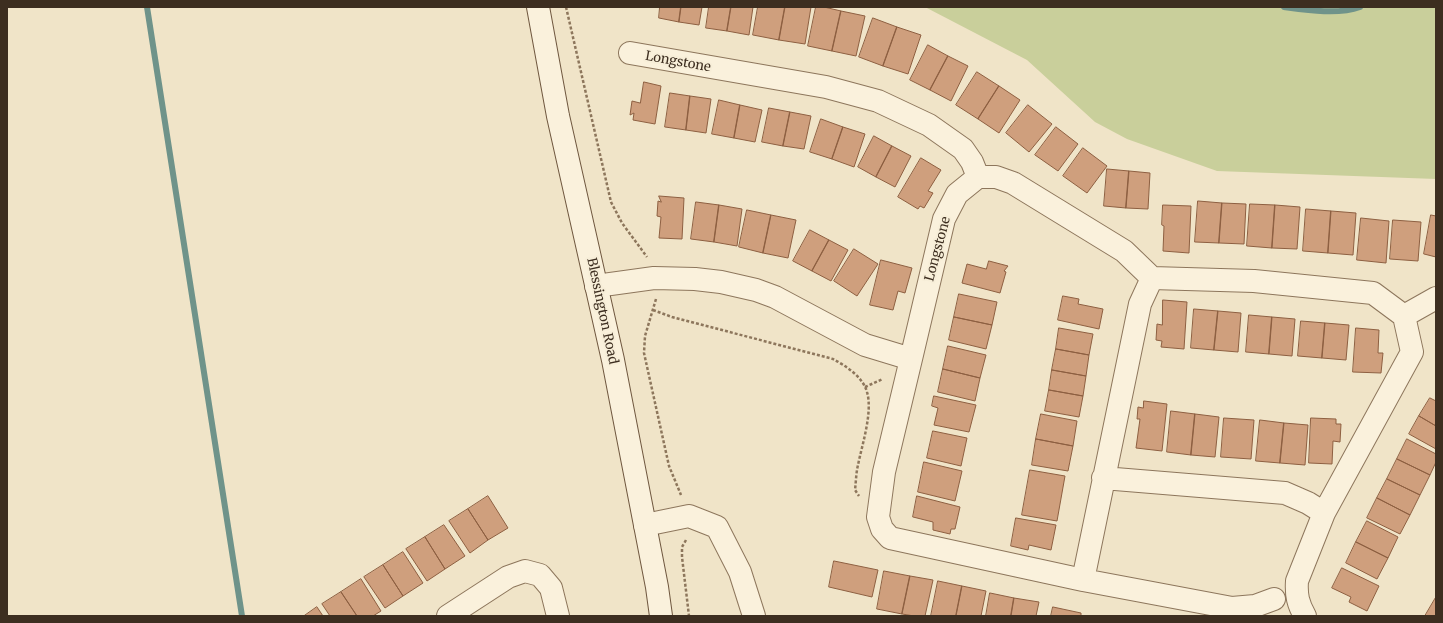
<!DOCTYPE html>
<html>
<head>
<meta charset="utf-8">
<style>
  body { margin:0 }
  #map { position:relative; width:1443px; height:623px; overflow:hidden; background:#f0e4c8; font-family:Merriweather,serif }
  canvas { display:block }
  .frame { position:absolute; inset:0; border:8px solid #3d2e20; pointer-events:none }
</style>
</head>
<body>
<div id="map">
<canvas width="1443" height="623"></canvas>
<div class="frame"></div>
</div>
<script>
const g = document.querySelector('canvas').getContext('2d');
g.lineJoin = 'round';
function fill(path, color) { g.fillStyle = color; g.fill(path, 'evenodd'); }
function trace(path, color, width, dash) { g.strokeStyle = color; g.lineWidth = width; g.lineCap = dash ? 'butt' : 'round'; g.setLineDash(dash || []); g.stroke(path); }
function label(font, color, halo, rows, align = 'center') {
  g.font = font + ' Merriweather,serif'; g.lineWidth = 4; g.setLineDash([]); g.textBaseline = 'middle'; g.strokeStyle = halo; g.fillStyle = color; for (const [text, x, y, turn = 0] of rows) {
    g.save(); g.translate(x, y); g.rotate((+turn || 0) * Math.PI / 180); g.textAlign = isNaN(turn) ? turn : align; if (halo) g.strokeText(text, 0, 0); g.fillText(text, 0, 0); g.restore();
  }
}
fill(new Path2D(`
  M925,7H1436V179L1217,171L1127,139L1095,122L1027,60Z`), '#c9cf9b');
trace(new Path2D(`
  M147,7L242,616
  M1284,7C1306,10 1338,15 1360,7`), '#6f938a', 6);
const building = new Path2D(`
  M660,7H681L679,22L659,18Z
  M681,7H702L699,25L679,22Z
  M709,7H731L727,31L706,28Z
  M731,7H753L749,35L727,31Z
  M758,7H785L779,40L753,35Z
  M785,7H811L805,44L779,40Z
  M816,7H824L841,11L832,51L808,46Z
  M841,11L865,16L856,56L832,51Z
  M873,18L897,27L883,66L859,57Z
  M897,27L921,35L908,74L883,66Z
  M928,45L948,56L930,90L910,80Z
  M948,56L968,66L951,101L930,90Z
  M977,72L999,86L978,119L956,105Z
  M644,82L661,86L655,124L633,120L634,113L630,115L632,101L640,103Z
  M999,86L1020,100L999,133L978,119Z
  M670,93L690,96L686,130L665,127Z
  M690,96L711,99L706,133L686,130Z
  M719,100L740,105L734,138L712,134Z
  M740,105L762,110L755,142L734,138Z
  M1028,105L1052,124L1029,152L1006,133Z
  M769,108L790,112L783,146L762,142Z
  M790,112L811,116L804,149L783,146Z
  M821,119L843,127L832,159L810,152Z
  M843,127L865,134L854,167L832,159Z
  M1056,127L1078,144L1058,171L1035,155Z
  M874,136L892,146L876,177L858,167Z
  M892,146L911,156L895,187L876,177Z
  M1083,148L1107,166L1087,193L1063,176Z
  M921,158L941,170L928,191L933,193L924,208L920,206L918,209L898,197Z
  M1107,169L1129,171L1126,208L1104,206Z
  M1129,171L1150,173L1148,209L1126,208Z
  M659,196L684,198L682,239L659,238L661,217L657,216L658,201L661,202Z
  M1198,201L1222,203L1219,243L1195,242Z
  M696,202L719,205L714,242L691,239Z
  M1222,203L1246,204L1244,244L1219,243Z
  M1250,204L1275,205L1272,248L1247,246Z
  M719,205L742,209L737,246L714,242Z
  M1163,205L1191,206L1189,253L1163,251L1164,226L1162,225Z
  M1275,205L1300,207L1297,249L1272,248Z
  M1306,209L1331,211L1328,253L1303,251Z
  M747,210L771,215L763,253L739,247Z
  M1331,211L1356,213L1353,255L1328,253Z
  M771,215L796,220L788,258L763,253Z
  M1431,215L1436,216V257L1424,254Z
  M1361,218L1389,221L1386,263L1357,260Z
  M1393,220L1421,222L1418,261L1390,259Z
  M810,230L829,240L812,271L793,261Z
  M829,240L848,250L831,281L812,271Z
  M854,249L878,264L857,296L834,281Z
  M881,260L912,268L905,293L898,291L893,310L870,305Z
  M989,261L1008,266L1004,271L1006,272L1000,293L962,283L967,264L986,269Z
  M959,294L997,302L992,325L954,317Z
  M1063,296L1079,299L1078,304L1103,309L1099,329L1058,320Z
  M1163,300L1187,302L1184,349L1161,347L1162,341L1156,340L1157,324L1162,325Z
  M1194,309L1218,311L1214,350L1191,348Z
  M1218,311L1241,313L1238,352L1214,350Z
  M1249,315L1272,317L1269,354L1246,352Z
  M954,317L992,325L986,349L949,340Z
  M1272,317L1295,319L1292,356L1269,354Z
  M1301,321L1325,323L1322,358L1298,356Z
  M1325,323L1349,325L1346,360L1322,358Z
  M1059,328L1093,334L1089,355L1056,349Z
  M1356,328L1379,330L1378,353H1383L1381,373L1353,372Z
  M948,346L986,355L980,378L943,369Z
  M1056,349L1089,355L1086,376L1052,370Z
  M943,369L980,378L975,401L938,392Z
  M1052,370L1086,376L1083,396L1049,390Z
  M1049,390L1083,396L1079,417L1045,411Z
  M934,396L976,405L969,432L934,425L938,408L932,406Z
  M1430,398L1436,401V426L1419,416Z
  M1144,401L1167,404L1162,451L1136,448L1140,419H1137L1138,407L1143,408Z
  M1171,411L1195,414L1191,455L1167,452Z
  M1041,414L1077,421L1073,446L1036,439Z
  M1195,414L1219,417L1215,457L1191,455Z
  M1419,416L1436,426V449L1409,434Z
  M1224,418L1254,420L1251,459L1221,457Z
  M1311,418L1336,419V424H1341L1340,442L1333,441L1332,464L1309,463Z
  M1260,420L1284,423L1280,463L1256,461Z
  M1284,423L1308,425L1305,465L1280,463Z
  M933,431L967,438L961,466L927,458Z
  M1036,439L1073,446L1068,471L1032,465Z
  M1407,439L1436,454V462L1430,475L1397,459Z
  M1397,459L1430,475L1420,495L1387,479Z
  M924,462L962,471L955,501L918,492Z
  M1030,470L1065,476L1057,521L1022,515Z
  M1387,479L1420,495L1410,515L1377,498Z
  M488,496L508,528L488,540L468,509Z
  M917,496L960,507L955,529H951L950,534L933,530V522L913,517Z
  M1377,498L1410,515L1400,534L1367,518Z
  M468,509L488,540L470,553L449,521Z
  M1016,518L1056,525L1051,550L1029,545L1028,550L1011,546Z
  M1367,521L1398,537L1388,558L1356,542Z
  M444,525L465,556L445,569L425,537Z
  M425,537L445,569L427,581L406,549Z
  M1356,542L1388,558L1377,579L1346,563Z
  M403,552L423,583L403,596L383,565Z
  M834,561L878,570L872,597L829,587Z
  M383,565L403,596L385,608L364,577Z
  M1342,568L1379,586L1367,611L1349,602L1351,597L1332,588Z
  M884,571L910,576L902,614L877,609Z
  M910,576L933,580L925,616H914L902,614Z
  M361,579L381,611L373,616H357L341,592Z
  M938,581L962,586L956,616H931Z
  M962,586L986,591L981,616H956Z
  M341,592L357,616H330L322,604Z
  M990,593L1014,598L1011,616H986Z
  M1436,597V616H1425Z
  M1014,598L1039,602L1036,616H1011Z
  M317,607L323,616H304Z
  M1053,607L1081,613V616H1051Z`);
fill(building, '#cf9f7d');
trace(building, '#8d5f41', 1);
const street = new Path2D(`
  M978,177H996L1013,183L1124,251L1152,278L1254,281L1373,293L1404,316L1436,298
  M596,286L654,278L695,279L721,282L756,290L775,297L865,345L911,359L944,219L957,194L978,177L972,162L963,149L929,125L878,101L826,87L630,53
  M911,359L884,472L878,517L882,529L890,538L1083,580L1232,608L1255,606L1274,599
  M1103,478L1285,493L1308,503L1324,513
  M645,525L689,516L717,527L740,572L754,616
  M1083,580L1140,304L1152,278
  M448,616L508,577L525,571L540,575L551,588L558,616
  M1305,616C1298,604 1296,595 1297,581L1324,513L1412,352L1404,316`);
const secondary = new Path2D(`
  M538,7L558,116L613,360L657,587L661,616`);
trace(street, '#8d765c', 24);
trace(secondary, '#6f573f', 24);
trace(new Path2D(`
  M566,7L611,202L622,223L647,257
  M656,299L645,336L644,353L669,466L681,495
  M653,310L672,317L833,359C846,366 863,377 867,392C873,412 862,445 858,465C856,473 856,482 855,490L859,496
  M865,387L883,379
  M686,540L682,547V557L689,616`), '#8d765c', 2.5, [3, 2]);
trace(street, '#faf1dc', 22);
trace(secondary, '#faf1dc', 22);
label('13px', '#3d2e20', '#f7eed8', [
  ["Longstone",678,62,10],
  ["Longstone",938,249,-75],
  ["Blessington Road",602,311,78]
]);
</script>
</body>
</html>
